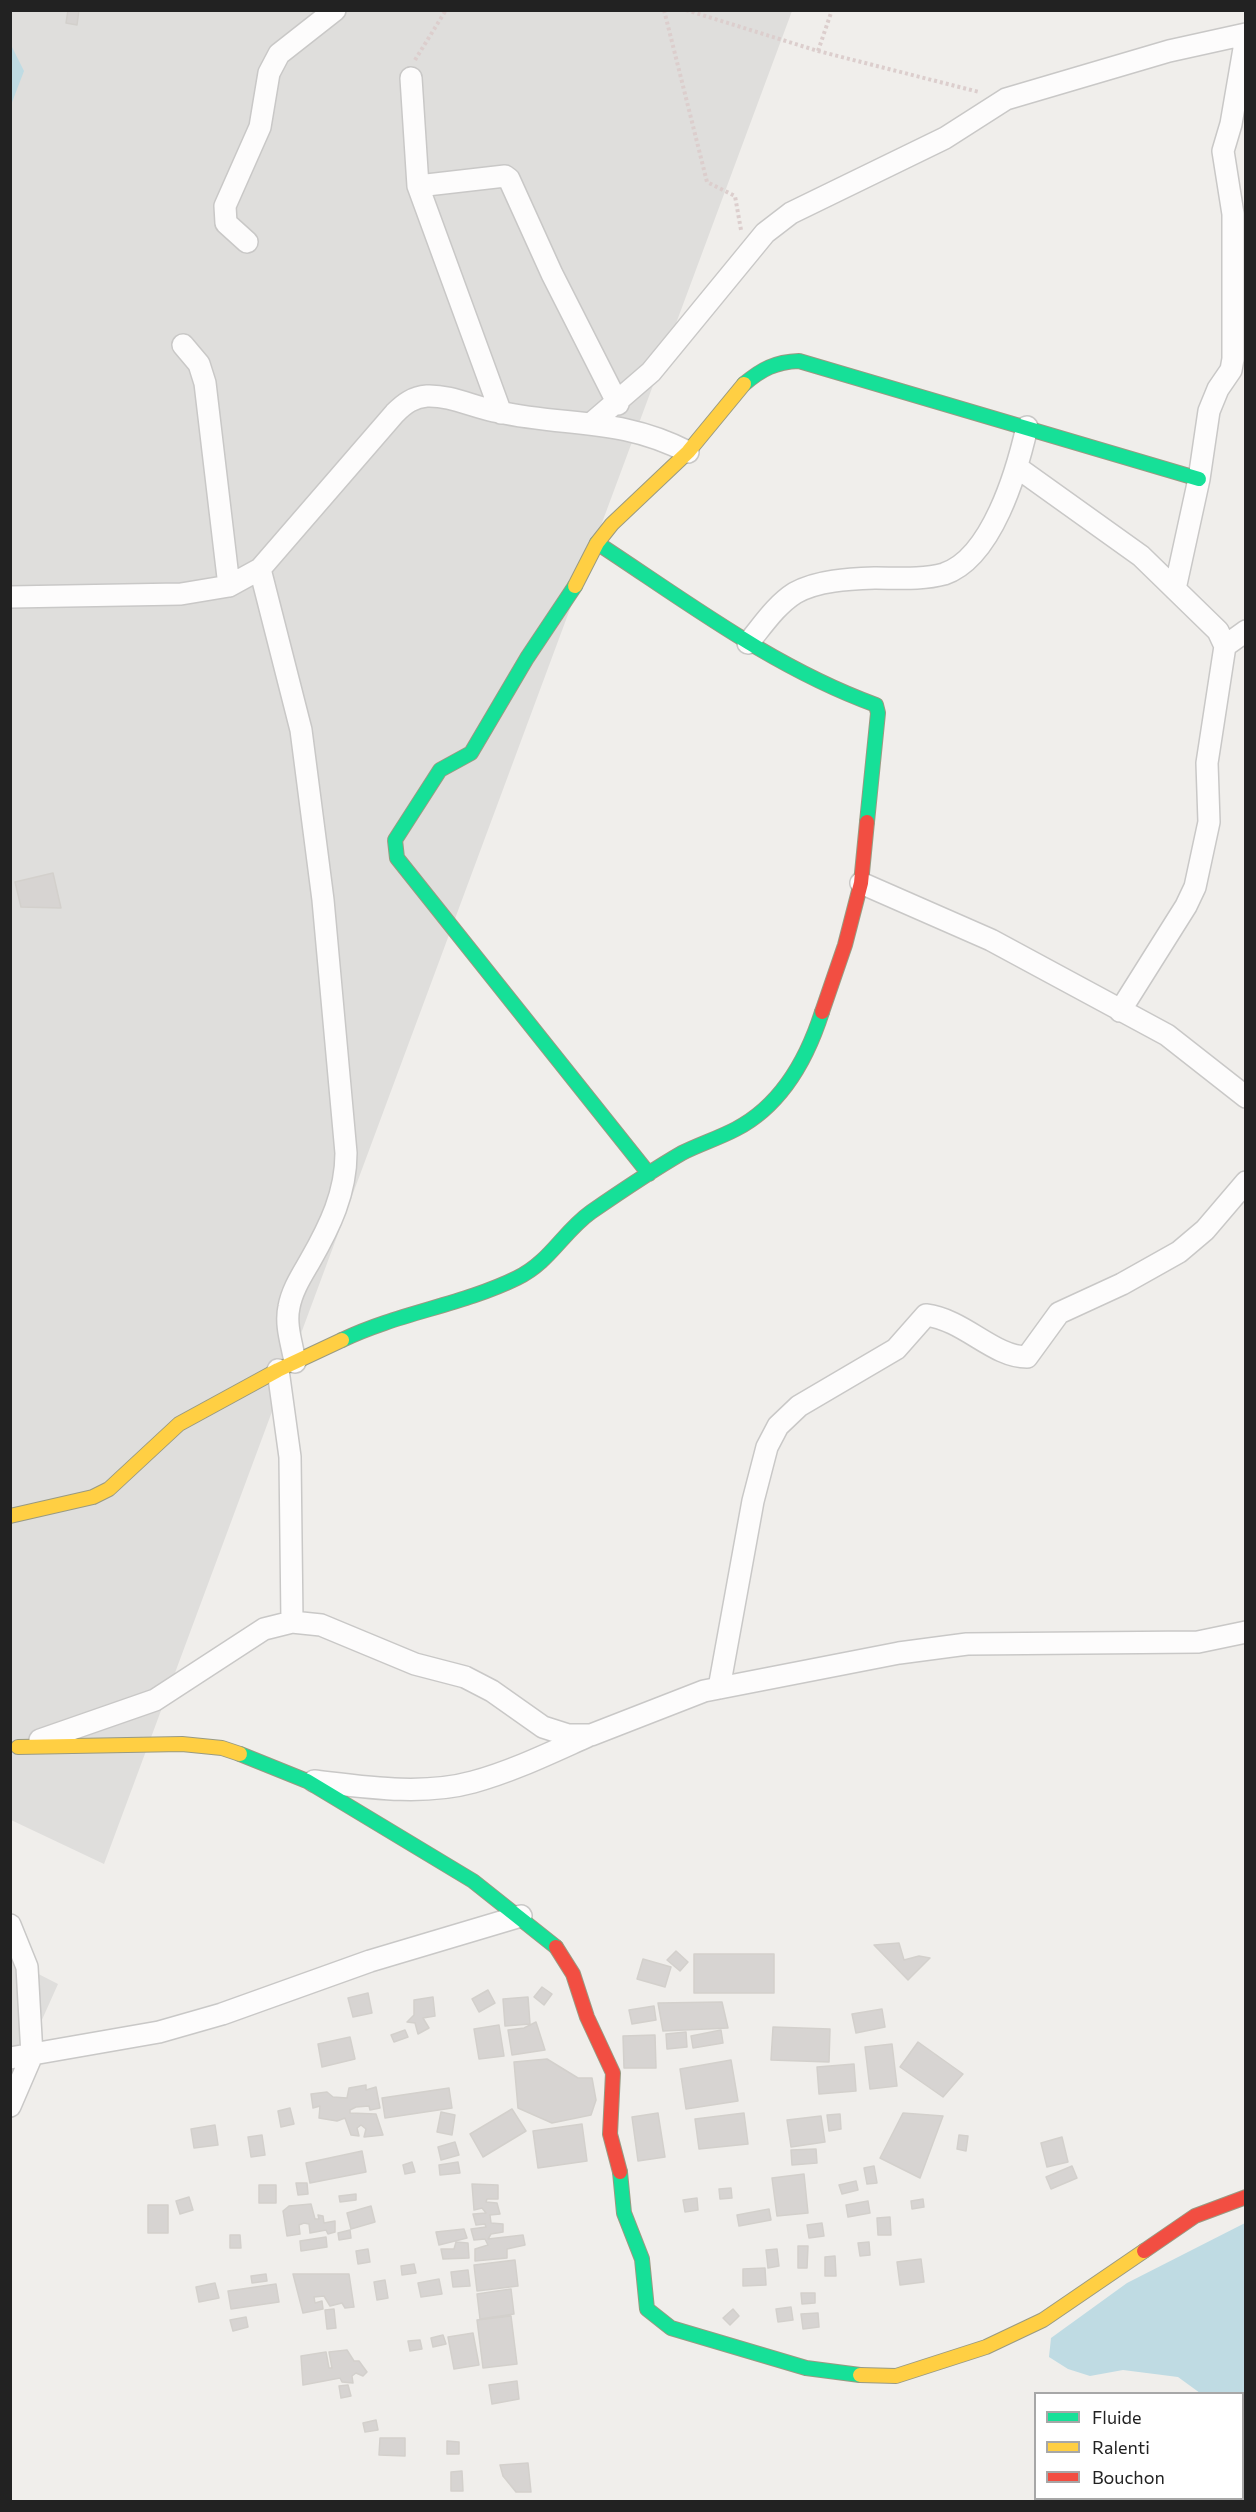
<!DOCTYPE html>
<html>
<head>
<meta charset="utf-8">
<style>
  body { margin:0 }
  #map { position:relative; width:1256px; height:2512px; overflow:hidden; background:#f0eeeb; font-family:Commissioner,sans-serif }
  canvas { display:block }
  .frame { position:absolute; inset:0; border:12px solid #222; pointer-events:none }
  .legend { position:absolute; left:1034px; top:2392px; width:210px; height:108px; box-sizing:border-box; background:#fff; border:2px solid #a7a7a7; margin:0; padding:8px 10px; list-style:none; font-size:18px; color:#222 }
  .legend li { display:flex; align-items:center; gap:12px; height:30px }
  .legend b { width:30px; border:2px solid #a7a7a7 }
</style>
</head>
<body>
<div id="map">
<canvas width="1256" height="2512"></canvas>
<div class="frame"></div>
<ul class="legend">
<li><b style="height:8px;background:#16e098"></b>Fluide</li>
<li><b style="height:8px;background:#ffcf43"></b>Ralenti</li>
<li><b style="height:8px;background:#f24e42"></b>Bouchon</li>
</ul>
</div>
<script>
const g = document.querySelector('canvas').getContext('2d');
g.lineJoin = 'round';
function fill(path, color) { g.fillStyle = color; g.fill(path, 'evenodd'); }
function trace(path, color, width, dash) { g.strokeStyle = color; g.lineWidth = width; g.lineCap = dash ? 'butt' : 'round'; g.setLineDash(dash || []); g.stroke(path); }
fill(new Path2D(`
  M11,11H792L104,1864L11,1820Z
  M11,1960L58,1984L11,2089Z`), '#dfdedc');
fill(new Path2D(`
  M11,45L24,71L11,105Z
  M1245,2223V2399H1243L1242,2394L1200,2393L1178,2377L1123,2370L1090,2376L1068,2369L1049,2357L1051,2338L1127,2283Z`), '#bfdbe3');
const building = new Path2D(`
  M68,10H79L77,25L66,23Z
  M53,873L61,908L21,907L15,882Z
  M899,1943L904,1960L919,1956L930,1958L908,1980L874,1945Z
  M676,1951L688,1962L680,1971L667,1960Z
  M694,1954H774V1993H694Z
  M643,1959L671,1967L665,1987L637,1979Z
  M542,1987L552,1994L544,2005L534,1997Z
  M488,1990L495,2003L479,2012L472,1999Z
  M368,1993L372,2013L353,2017L348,1998Z
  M433,1997L435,2016L423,2018L429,2028L418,2034L415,2023L407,2022L414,2015V2000Z
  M528,1997L530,2024L505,2026L503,1999Z
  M722,2002L728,2028L663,2031L658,2003Z
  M654,2006L656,2020L632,2024L629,2010Z
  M882,2009L885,2027L856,2033L852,2014Z
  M536,2022L545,2050L512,2055L508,2030L524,2028Z
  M499,2025L504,2056L479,2059L474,2029Z
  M773,2027L830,2029L829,2062L771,2060Z
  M405,2030L408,2037L394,2042L391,2035Z
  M721,2030L723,2043L693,2048L691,2036Z
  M686,2032L687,2047L667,2049L666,2034Z
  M655,2035L656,2068H624L623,2036Z
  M350,2037L355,2059L322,2067L318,2044Z
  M918,2042L963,2074L943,2097L900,2067Z
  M892,2044L897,2086L870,2089L865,2047Z
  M547,2059L578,2078H592L596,2100L591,2115L552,2123L518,2108L514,2062Z
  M731,2060L738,2101L686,2109L680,2069Z
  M854,2064L856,2091L819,2094L817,2067Z
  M366,2085V2090L376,2087L380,2108L370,2110L369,2106L356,2107L350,2110V2113L376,2114L383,2135L364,2137L366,2129L361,2125L357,2128L359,2136L351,2135L345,2118L337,2121L319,2118L320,2106L313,2108L311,2094L327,2092L333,2097L347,2098L349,2088Z
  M449,2088L452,2108L385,2118L382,2098Z
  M290,2108L294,2124L281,2127L278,2111Z
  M512,2109L526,2131L483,2157L470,2134Z
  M441,2112L455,2115L452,2135L437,2132Z
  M658,2113L665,2157L638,2161L632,2117Z
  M744,2113L748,2144L699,2149L695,2119Z
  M903,2113L943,2116L920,2178L880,2158Z
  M840,2114L841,2129L829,2131L827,2115Z
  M821,2116L825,2142L791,2147L787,2120Z
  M582,2124L587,2161L538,2168L533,2131Z
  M215,2125L218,2145L194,2148L191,2129Z
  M262,2135L265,2155L251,2157L248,2137Z
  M959,2135L968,2136L966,2151L957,2149Z
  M1062,2137L1068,2162L1047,2167L1041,2143Z
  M455,2142L459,2155L441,2160L438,2147Z
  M816,2149L817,2163L792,2165L791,2150Z
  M362,2151L366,2172L310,2183L306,2163Z
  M412,2162L415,2172L405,2174L403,2165Z
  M458,2162L460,2173L440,2175L439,2165Z
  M874,2166L877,2183L867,2184L864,2168Z
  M1072,2166L1077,2178L1051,2189L1046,2177Z
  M804,2174L808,2213L777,2216L772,2178Z
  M856,2181L858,2190L842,2194L839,2185Z
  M296,2183H307L308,2194L298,2195Z
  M472,2184L498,2185V2199H487L486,2202L497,2203L500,2214L490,2215L491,2223L503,2224V2232L491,2234L488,2239L523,2235L525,2245L507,2249V2258L475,2261V2249L488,2245L485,2239L474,2240L471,2229L486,2227L485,2224L476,2225L473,2214L486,2213L482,2208L474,2210Z
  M259,2185H276V2203H259Z
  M731,2188L732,2198L720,2199L719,2189Z
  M356,2194V2200L340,2202L339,2196Z
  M189,2197L193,2210L180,2214L176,2201Z
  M697,2198L698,2210L685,2212L683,2200Z
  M923,2199L924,2207L912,2209L911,2201Z
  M868,2201L870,2213L848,2217L846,2205Z
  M311,2204L315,2219H319L318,2215L323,2216L324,2223L335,2221V2232L328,2234L326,2230L310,2233L309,2224L304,2223L299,2225L300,2234L287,2236L283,2211L289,2206Z
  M148,2205H168V2233H148Z
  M371,2206L375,2222L351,2229L347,2213Z
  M769,2209L771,2220L739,2226L737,2215Z
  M890,2217L891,2235H878L877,2218Z
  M822,2223L824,2236L809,2238L807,2225Z
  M464,2229L467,2238L439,2245L436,2232Z
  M350,2230L351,2238L339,2240L338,2233Z
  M230,2235H240L241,2248H230Z
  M326,2237L327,2247L301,2251L300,2241Z
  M456,2242L468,2243L469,2258L443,2259L441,2249H454Z
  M869,2242L870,2255L860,2256L858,2243Z
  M798,2246H808L807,2268H798Z
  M368,2249L370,2262L358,2264L356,2251Z
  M777,2249L779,2266L768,2268L766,2250Z
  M835,2256L836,2276H825V2257Z
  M921,2259L924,2282L900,2285L897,2262Z
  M515,2260L518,2286L477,2291L474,2265Z
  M414,2264L416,2273L402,2275L401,2266Z
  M765,2268L766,2285L743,2286V2269Z
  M468,2270L470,2286L453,2287L451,2272Z
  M266,2274L267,2281L252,2283L251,2276Z
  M293,2274H349L354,2307L345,2308L342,2303L330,2306L324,2296L314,2297L315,2303L322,2301L323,2309L303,2313Z
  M439,2279L442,2294L421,2297L418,2283Z
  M385,2280L388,2298L377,2300L374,2282Z
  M215,2283L219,2298L199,2302L196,2287Z
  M276,2284L279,2302L231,2309L228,2291Z
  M511,2289L514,2314L480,2319L477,2294Z
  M801,2293H815V2303L802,2304Z
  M791,2307L793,2320L778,2322L776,2309Z
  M334,2309L336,2328L327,2329L325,2310Z
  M733,2309L739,2316L730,2325L723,2318Z
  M818,2313L819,2327L803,2329L801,2314Z
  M511,2316L517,2364L483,2368L477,2320Z
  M246,2317L248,2327L233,2331L230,2320Z
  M473,2333L479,2365L454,2369L448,2337Z
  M443,2335L446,2344L433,2347L431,2338Z
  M420,2340L422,2349L410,2351L408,2341Z
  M347,2350L354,2361H359L367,2372L363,2376L356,2373L352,2376L353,2383L342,2382L340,2378L303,2385L301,2356L326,2352L329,2368H332L329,2352Z
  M517,2381L519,2399L492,2404L489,2385Z
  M348,2385L351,2396L341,2398L339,2386Z
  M376,2420L378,2430L365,2432L363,2423Z
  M380,2438H405V2456L379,2455Z
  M447,2441L459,2442V2454H447Z
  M528,2463L531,2492H516L503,2476L500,2465Z
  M462,2471L463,2491H451V2472Z`);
fill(building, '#d7d4d2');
trace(building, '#d3d0cc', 1.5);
const street = new Path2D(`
  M411,78L418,186L501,413
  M418,186L505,176L509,179L552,274L618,404
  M247,242L226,223L225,206L260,127L269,73L279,54L335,10
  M183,345L199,364L205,383L229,586
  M593,422L651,372L765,233L791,213L945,138L1006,99L1169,51L1246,34
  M1018,468L1141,556L1218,631L1225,646L1207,763L1209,822L1195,887L1186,906L1120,1011
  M260,569L301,730L323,900L346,1153C346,1193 330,1226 310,1261C302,1275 292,1290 289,1307C285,1325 292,1344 295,1362
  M1175,589L1199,479L1209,411L1218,389L1231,370L1233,359V214L1223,151L1231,124L1246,37
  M10,597L181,594L229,586L260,569L395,413C404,404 413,397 427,396C451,395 475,408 499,412C568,427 620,417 688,452
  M748,643C763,625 776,605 795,593C818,580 850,579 876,578C897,578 923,580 944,574C992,558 1017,471 1027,427
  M1225,646L1246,631
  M861,883L991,940L1167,1035L1246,1097
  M278,1370L290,1457L292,1622
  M719,1688L753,1501L767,1447L778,1426L799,1406L896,1349L926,1315C965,1320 993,1357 1027,1357L1059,1313L1122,1284L1179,1252L1205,1230L1246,1182
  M40,1740L155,1700L264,1629L292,1622L321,1625L415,1664L465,1677L492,1691L543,1727L568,1735H591L704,1691L899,1653L967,1644L1198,1642L1246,1632
  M314,1781C365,1787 422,1796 473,1782C513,1771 550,1753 588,1736
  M10,1925L27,1967L32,2055L10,2106
  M10,2058L159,2032L222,2014L370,1961L521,1916`);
const fast = new Path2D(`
  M744,384C762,369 775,362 799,361L1199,479
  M597,543C687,602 774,668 876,705L878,713L867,822
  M575,586L527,658L471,753L440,770L395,840L397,858L649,1174
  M342,1340C398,1313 462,1305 517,1278C550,1262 563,1232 591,1212C620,1192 651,1171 682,1153C700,1144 719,1138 736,1129C782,1105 807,1059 822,1012
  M240,1754L307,1781L473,1881L556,1947
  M620,2172L624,2213L642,2259L647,2309L671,2328L806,2368L860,2375`);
const slow = new Path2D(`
  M575,586L597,543L612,524L688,452L744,384
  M10,1516L93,1497L109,1489L179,1424L278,1370L342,1340
  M18,1747L182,1744L222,1748L240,1754
  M860,2375L896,2376L986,2347L1043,2320L1144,2251`);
const jam = new Path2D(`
  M822,1012L845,945L861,883L867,822
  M556,1947L573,1974L587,2017L613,2073L610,2134L620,2172
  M1144,2251L1195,2216L1246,2197`);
trace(street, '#c9c8c7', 24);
trace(fast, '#999a82', 16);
trace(slow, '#999a82', 16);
trace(jam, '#999a82', 16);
trace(new Path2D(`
  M664,10L707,182L735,196L741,230
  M686,10L818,51L979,92
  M818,51L832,10
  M415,60L446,10`), '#dccecd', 4, [3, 3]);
trace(street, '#fdfcfc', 21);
trace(fast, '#16e098', 14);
trace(slow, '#ffcf43', 14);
trace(jam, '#f24e42', 14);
</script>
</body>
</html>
